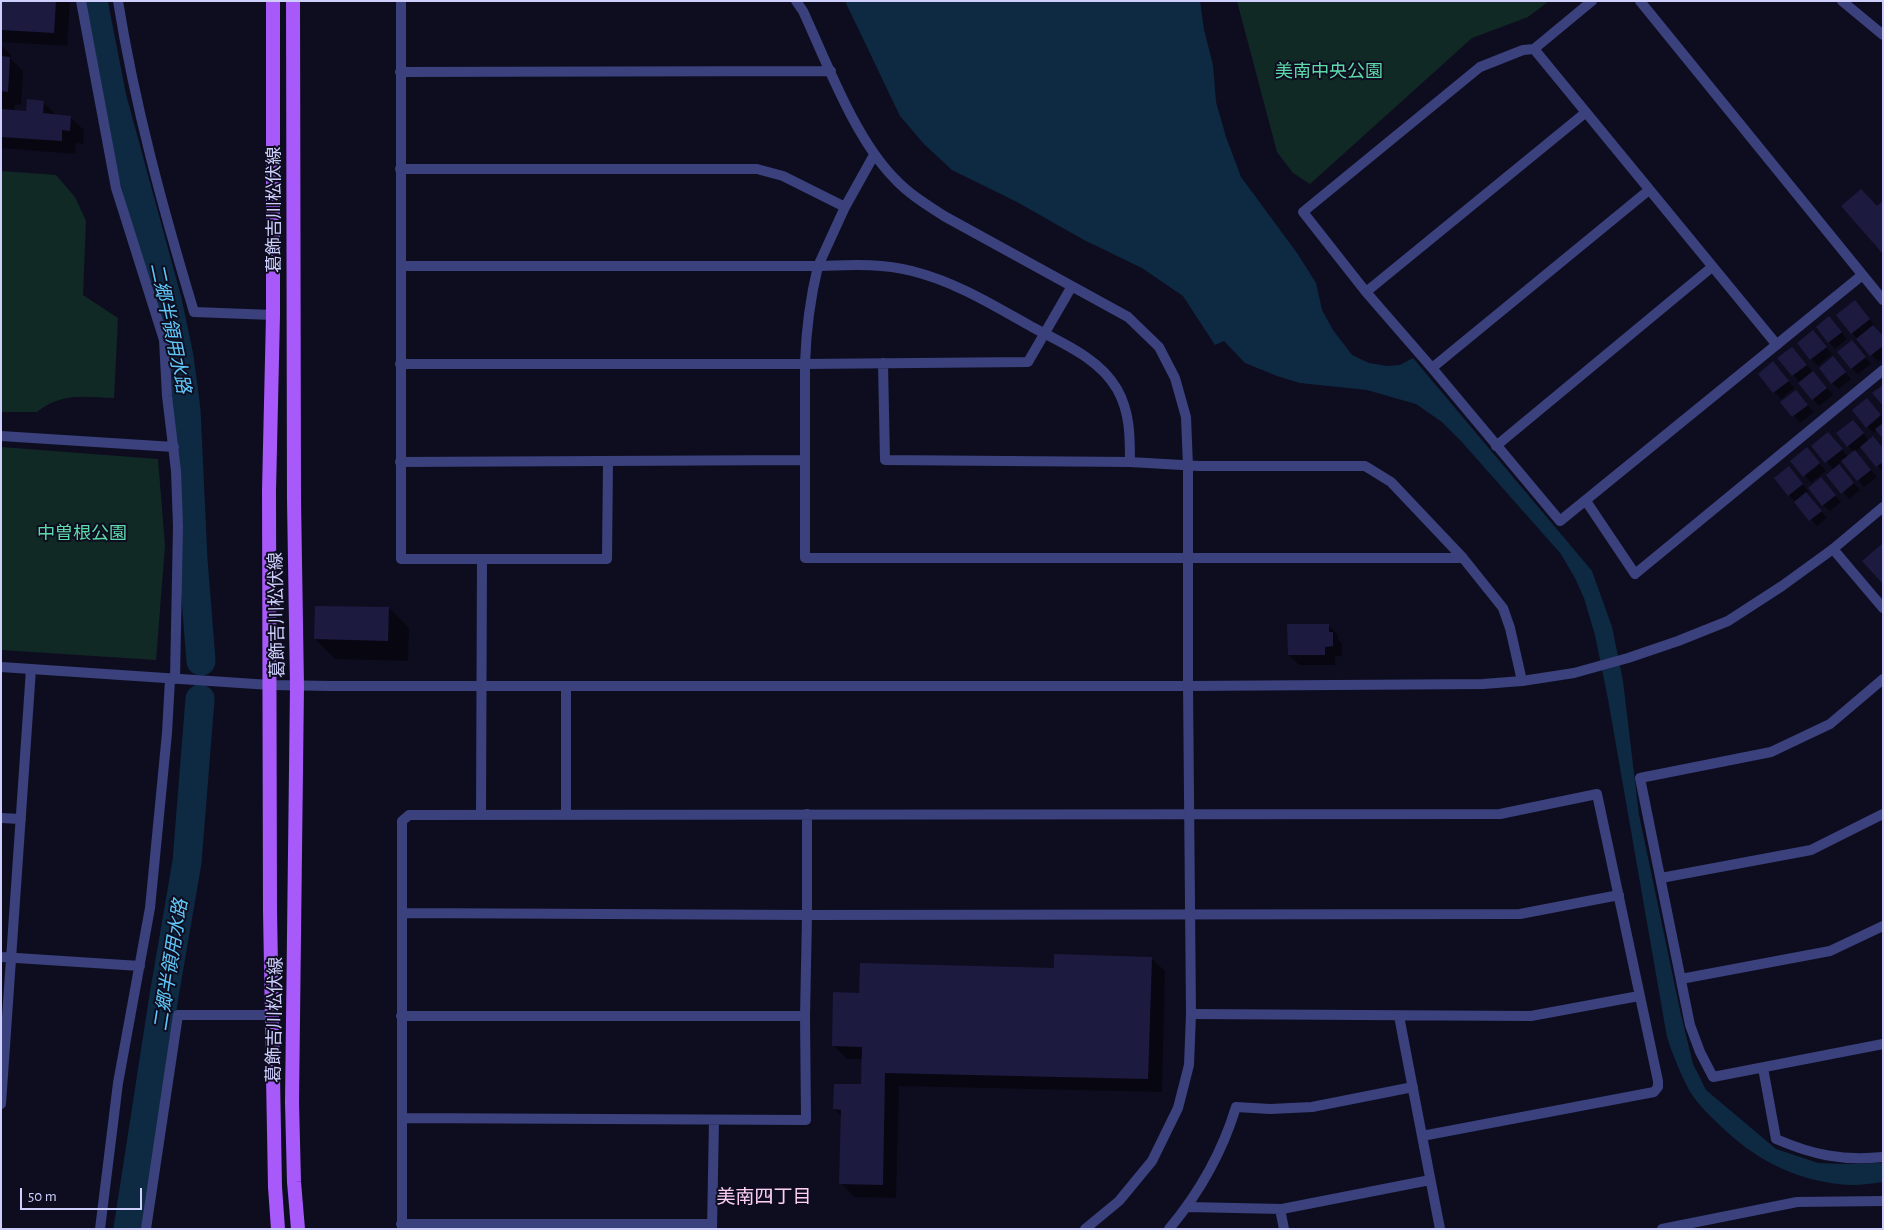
<!DOCTYPE html>
<html>
<head>
<meta charset="utf-8">
<style>
  body { margin:0 }
  #map { position:relative; width:1884px; height:1230px; overflow:hidden; background:#0e0d20; font-family:"Alegreya Sans",sans-serif }
  canvas { display:block }
  .frame { position:absolute; inset:0; border:2px solid #cecffd; pointer-events:none }
  .scale { position:absolute; left:20px; top:1188px; width:122px; height:22px; box-sizing:border-box; border:2px solid #cecffd; border-top:0; padding-left:6px; font-size:15px; line-height:18px; white-space:nowrap; color:#cecffd; -webkit-text-stroke:4px #0e0d20; paint-order:stroke }
</style>
</head>
<body>
<div id="map">
<canvas width="1884" height="1230"></canvas>
<div class="frame"></div>
<div class="scale">50 m</div>
</div>
<script>
const g = document.querySelector('canvas').getContext('2d');
g.lineJoin = 'round';
function fill(path, color) { g.fillStyle = color; g.fill(path, 'evenodd'); }
function trace(path, color, width, dash) { g.strokeStyle = color; g.lineWidth = width; g.lineCap = dash ? 'butt' : 'round'; g.setLineDash(dash || []); g.stroke(path); }
function label(font, color, halo, rows, align = 'center') {
  g.font = font + ' "Alegreya Sans","Noto Sans JP",sans-serif'; g.lineWidth = 4; g.setLineDash([]); g.textBaseline = 'middle'; g.strokeStyle = halo; g.fillStyle = color; for (const [text, x, y, turn = 0] of rows) {
    g.save(); g.translate(x, y); g.rotate((+turn || 0) * Math.PI / 180); g.textAlign = isNaN(turn) ? turn : align; if (halo) g.strokeText(text, 0, 0); g.fillText(text, 0, 0); g.restore();
  }
}
fill(new Path2D(`
  M1237,1H1549L1528,17L1472,38L1310,184L1293,173L1277,152Z
  M1,171L56,175L75,197L86,221L83,295L118,318L114,398C84,397 62,392 37,412H1Z
  M1,447L158,459L165,546L156,660L1,650Z`), '#112925');
fill(new Path2D(`
  M845,1H1200L1204,30L1213,65L1216,102L1226,137L1241,177L1297,253L1316,283L1322,310L1333,330L1352,355L1369,363L1387,366L1400,365L1413,358L1592,571L1612,627L1623,681L1639,815L1681,1015L1693,1064L1706,1090L1776,1149L1818,1163L1843,1164L1883,1163V1182C1873,1183 1862,1185 1852,1185C1803,1183 1760,1163 1725,1130C1712,1118 1698,1105 1689,1090C1680,1073 1673,1055 1667,1037L1608,699L1595,635L1584,598L1575,578L1561,554L1461,441L1442,422L1416,404L1367,390L1300,383L1277,376L1245,363L1224,341L1215,345L1183,296L1142,268L1084,240L1017,202L952,170L924,144L900,116Z`), '#0e2a43');
fill(new Path2D(`
  M1,1H70L67,46L1,42Z
  M1,45L11,55V59L23,71L21,105L15,104L14,112L27,113L43,102L57,116L70,117L84,130L83,144L76,143L75,154L1,148Z
  M1861,308L1875,326L1873,327L1883,337V358L1878,362L1852,333Z
  M1836,325L1847,339L1835,349L1829,342Z
  M1819,338L1832,354L1818,366L1811,359Z
  M1858,348L1871,364L1858,374L1851,368Z
  M1798,355L1833,395L1819,406L1779,358Z
  M1839,365L1851,379L1839,389L1832,383Z
  M1780,369L1794,388L1781,399L1759,374Z
  M1796,391L1814,412L1800,423L1782,402Z
  M1867,400L1883,417V437L1877,430L1873,433L1867,427Z
  M1859,428L1869,441L1883,448V472L1861,447L1855,452L1877,477L1864,487L1842,461L1838,465L1860,490L1849,499L1828,475L1834,470L1813,446L1835,440L1848,457L1854,452L1848,446Z
  M1813,455L1826,471L1811,483L1792,461Z
  M1795,475L1808,491L1806,493L1827,518L1817,526L1789,495Z
  M1827,485L1841,502L1830,511L1823,505Z
  M389,608L409,628L408,661L335,659L315,639Z
  M1328,625L1338,635V639L1342,643V656H1335V665H1299L1289,655Z
  M1151,958L1165,971L1162,1092L899,1086L896,1198L854,1197L841,1183L842,1117L834,1109L862,1085L863,1059H847L833,1045L860,994Z`), '#0007');
trace(new Path2D(`
  M93,1L112,98L167,300L179,357L186,410L193,560L201,661
  M128,1229L164,996L187,862L200,699`), '#0e2a43', 29);
fill(new Path2D(`
  M1,1H56L54,33L1,30Z
  M1,56L10,57L8,92L1,91Z
  M27,99L44,101L43,113L71,116L70,131L62,130V141L1,137V109L26,111Z
  M1861,189L1877,206L1883,201V254L1841,206Z
  M1855,300L1870,319L1851,334L1836,315Z
  M1829,316L1842,332L1828,343L1816,327Z
  M1873,325L1883,336V346L1870,356L1856,339Z
  M1813,330L1827,347L1810,360L1797,343Z
  M1852,340L1866,357L1851,369L1837,352Z
  M1792,347L1807,365L1792,376L1777,358Z
  M1833,356L1846,372L1831,384L1819,368Z
  M1773,361L1789,381L1773,393L1758,374Z
  M1813,371L1827,388L1812,400L1798,383Z
  M1883,385V406L1872,393Z
  M1796,390L1808,405L1792,417L1780,402Z
  M1867,398L1881,415L1866,428L1852,410Z
  M1853,420L1864,433L1847,447L1836,433Z
  M1883,423V439L1875,429Z
  M1828,432L1843,449L1825,463L1811,446Z
  M1873,436L1883,448V462L1876,467L1860,447Z
  M1807,447L1820,463L1803,477L1790,461Z
  M1855,450L1871,470L1857,481L1841,461Z
  M1839,464L1854,483L1841,494L1826,475Z
  M1789,466L1803,484L1788,496L1774,478Z
  M1821,477L1836,495L1822,506L1808,488Z
  M1806,492L1822,511L1809,521L1794,502Z
  M1883,543V584L1862,561Z
  M315,606L389,607L388,641L314,639Z
  M1287,624H1329V632H1333V646L1325,647V655H1288Z
  M1054,954L1152,957L1148,1079L885,1073L883,1185L839,1184L841,1110L833,1109L834,1084H861L862,1047L832,1046L833,992L859,993L860,963L1054,968Z`), '#1d1a40');
trace(new Path2D(`
  M81,1L116,188L164,340L167,396L176,471L178,526L175,679
  M118,1C135,107 163,209 194,312L273,315
  M401,1V559H607L608,461
  M796,1L803,11C827,63 855,139 895,179C909,194 927,205 944,216L1128,317L1159,347L1175,378L1186,417L1188,466V686
  M1592,1L1534,49L1523,50L1480,67L1303,212L1366,292L1432,368L1560,521L1861,276
  M1534,49L1777,345
  M400,72L831,71
  M400,169H757L783,176L845,207
  M401,266H818L845,207L874,155
  M1072,286L1028,362L805,364C806,330 810,299 818,266C850,265 881,263 912,271C956,282 993,305 1032,327C1062,343 1099,358 1117,389C1130,412 1130,436 1130,462
  M1366,292L1585,113
  M883,363L885,460L1130,462L1199,466H1365L1391,482L1463,558L1503,608L1510,628L1522,681
  M400,364H805V558H1463
  M1432,368L1649,190
  M1,436L174,447
  M1496,446L1712,267
  M400,462L805,460
  M1586,501L1635,574L1883,370
  M1833,549L1883,608
  M1883,679L1830,724L1771,752L1640,778L1690,1025L1700,1052L1713,1077L1883,1044
  M481,815L482,559
  M566,815V687
  M1,818L21,819
  M1661,878L1811,850L1883,814
  M402,913L807,915V814
  M1,957L140,966
  M1681,979L1830,951L1883,926
  M1191,1014L1531,1016L1639,996
  M401,1016H805L806,1120L402,1118
  M805,1016L807,915L1520,914L1619,895
  M1763,1068L1776,1139C1813,1155 1842,1161 1883,1157
  M1,1104L31,669
  M1422,1136L1440,1229
  M1188,1207L1282,1209L1430,1180
  M1280,1209L1284,1229
  M401,1224H712
  M100,1229L118,1083L150,908L167,733L170,679
  M146,1229L178,1015H273
  M402,1229V821L409,815L1500,814L1597,794L1658,1081V1087L1654,1092L1422,1136L1399,1016
  M712,1229L714,1120
  M1169,1229C1200,1192 1222,1153 1236,1107L1270,1109L1312,1107L1413,1087
  M1662,1229L1797,1202L1883,1201`), '#3a417d', 10);
trace(new Path2D(`
  M1640,1L1883,300
  M1842,1L1883,35
  M1,667L270,685L331,686H1188L1483,684L1522,681L1574,673L1628,658L1678,641L1728,621L1782,586L1833,549L1883,507
  M1085,1229L1119,1201L1152,1161L1178,1108L1189,1065L1191,1014L1188,686`), '#3a417d', 10);
trace(new Path2D(`
  M273,1V315L269,491L270,911L275,1187L278,1229
  M293,1L294,500L297,686L292,1102L294,1182L298,1229`), '#a759f9', 14);
label('18px', '#5ddaa9', '#0e0d20', [
  ["美南中央公園",1329,72],
  ["中曽根公園",82,534]
]);
label('18px', '#cecffd', '#0e0d20', [
  ["葛飾吉川松伏線",275,210,-90],
  ["葛飾吉川松伏線",277,615,-91],
  ["葛飾吉川松伏線",275,1020,-89]
]);
label('italic 19px', '#60c8f9', '#0e0d20', [
  ["二郷半領用水路",170,328,78],
  ["二郷半領用水路",171,965,-81]
]);
label('19px', '#fdd0f3', '#0e0d20', [
  ["美南四丁目",764,1197]
]);
</script>
</body>
</html>
